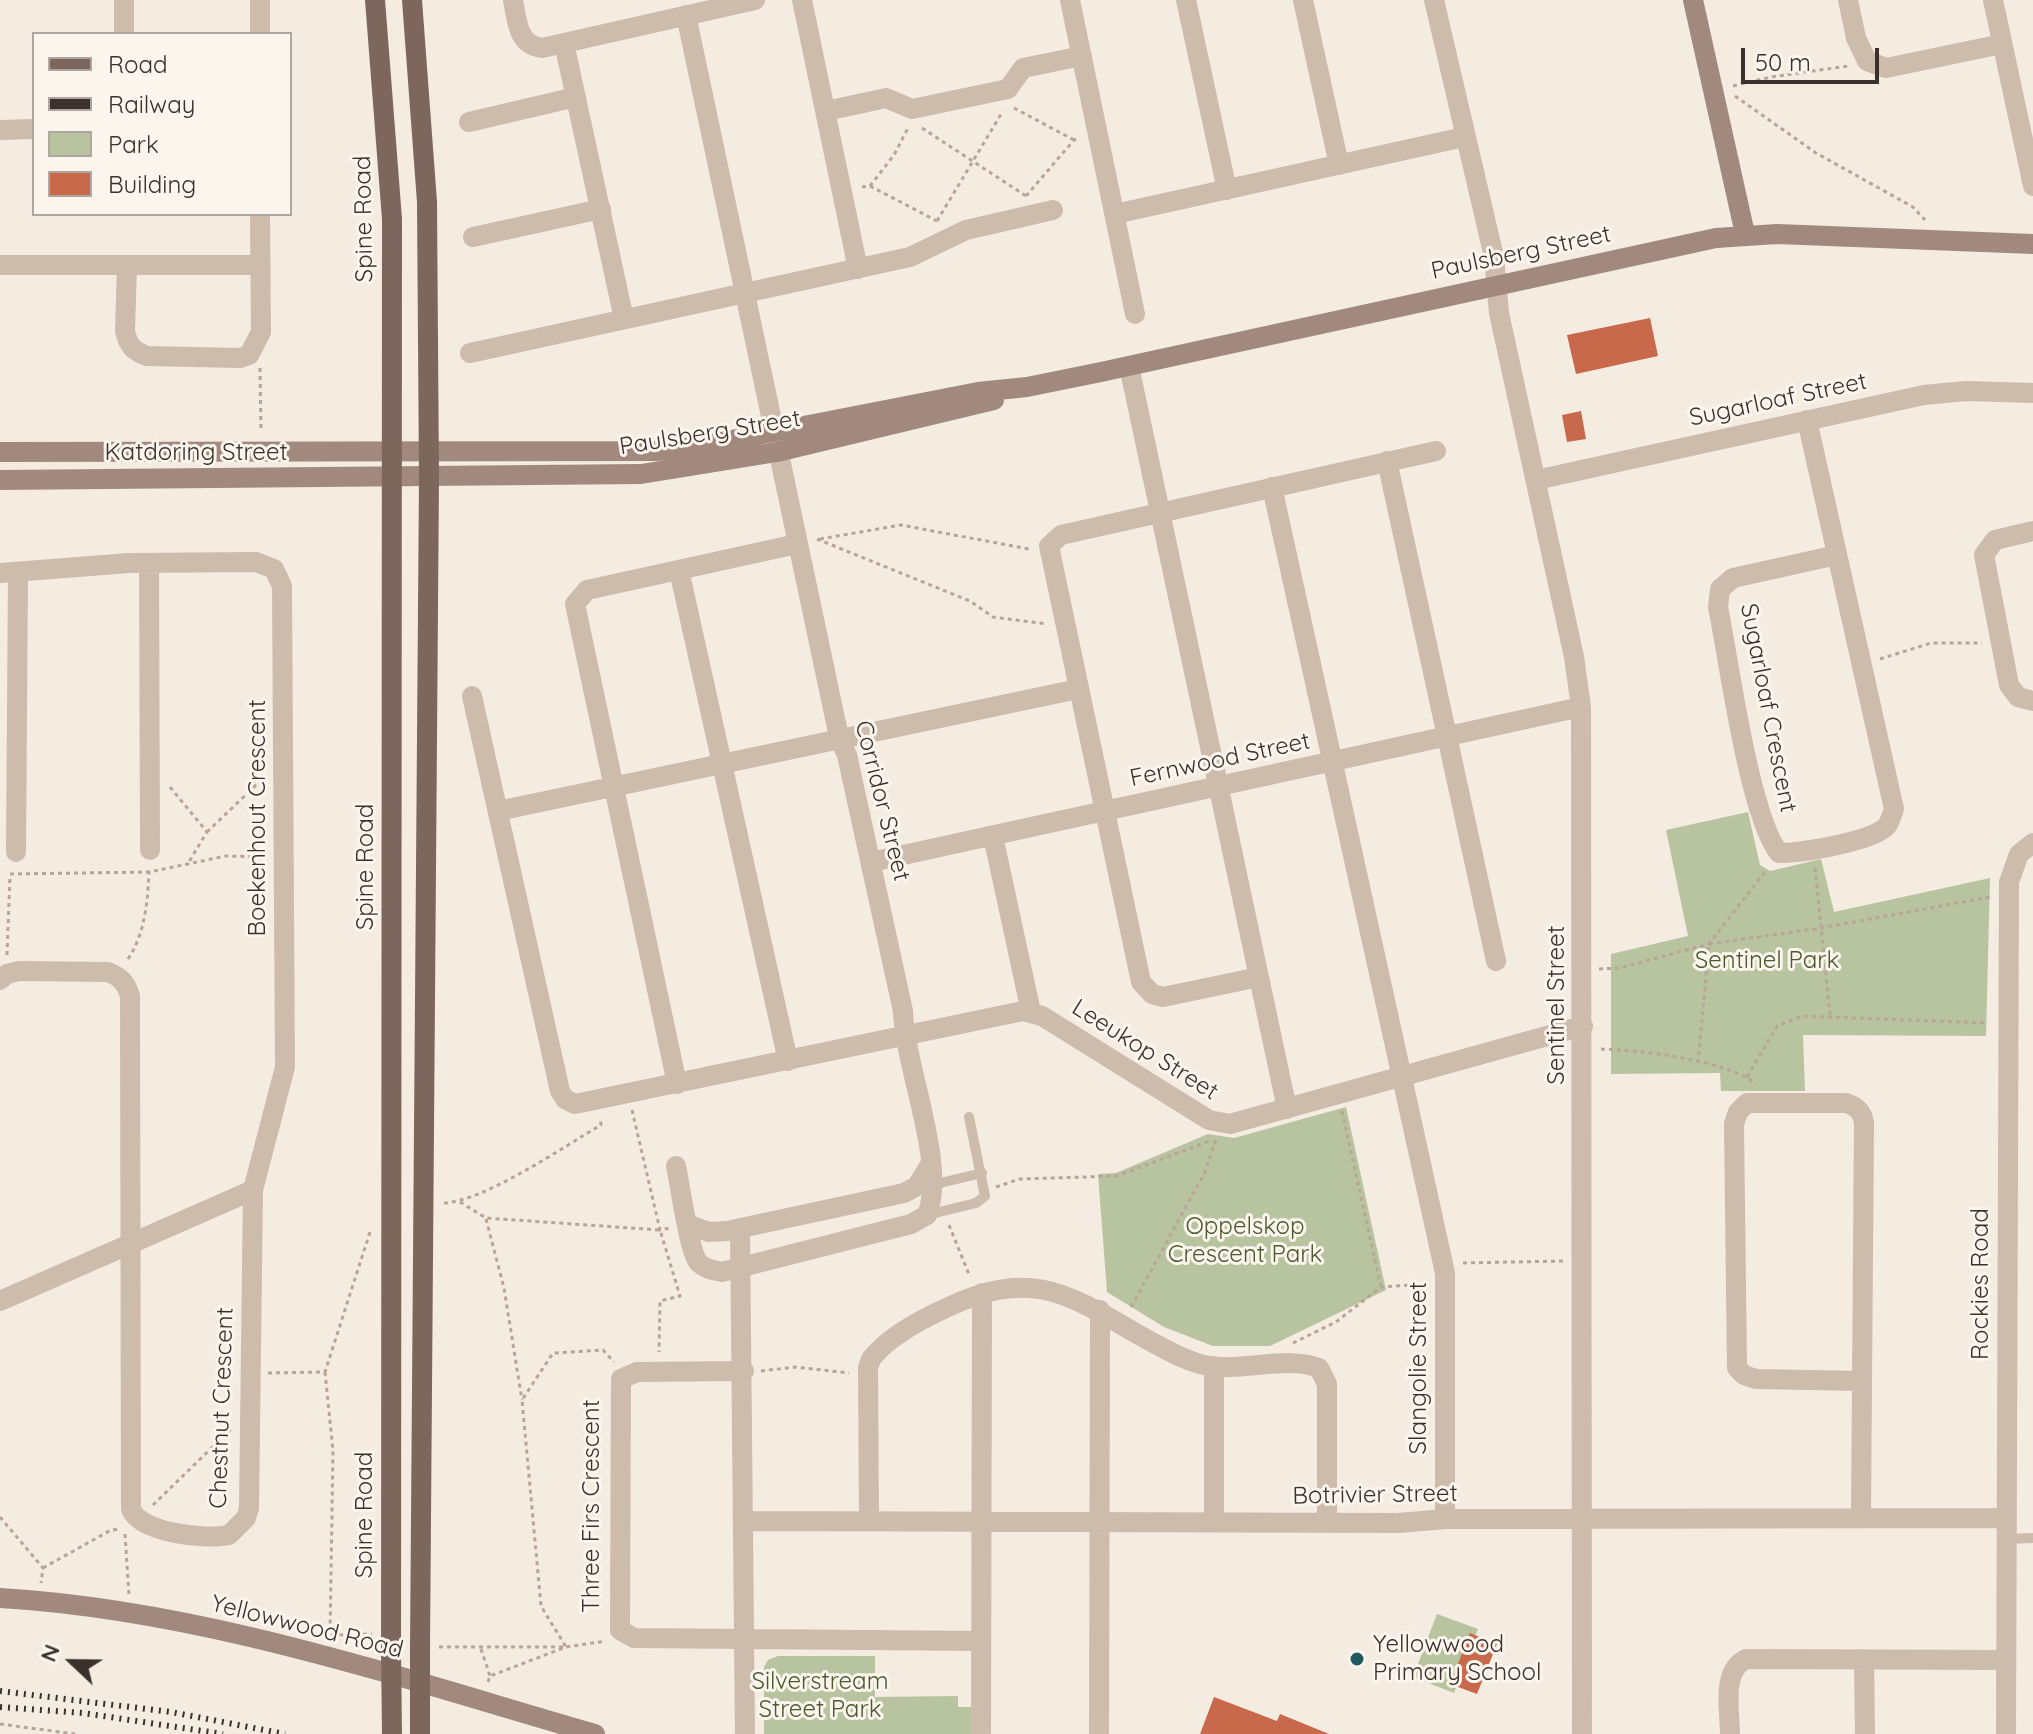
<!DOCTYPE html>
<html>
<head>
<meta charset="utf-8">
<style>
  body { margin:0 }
  #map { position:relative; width:2033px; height:1734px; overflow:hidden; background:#f4ebe1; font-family:Quicksand,sans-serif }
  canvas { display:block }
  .legend { position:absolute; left:32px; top:32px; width:260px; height:184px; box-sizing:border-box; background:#fbf5ee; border:2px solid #aea6a0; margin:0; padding:10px 14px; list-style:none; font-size:24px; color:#3b302b }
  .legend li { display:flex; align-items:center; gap:16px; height:40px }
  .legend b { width:40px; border:2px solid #aea6a0 }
  .north { position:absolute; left:32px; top:1622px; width:80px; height:80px; -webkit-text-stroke:6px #fbf5ee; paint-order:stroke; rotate:292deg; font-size:22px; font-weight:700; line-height:32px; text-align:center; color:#3b302b }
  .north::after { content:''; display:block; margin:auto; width:28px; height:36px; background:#3b302b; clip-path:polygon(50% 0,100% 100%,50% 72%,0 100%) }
  .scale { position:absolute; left:1741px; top:48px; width:138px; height:36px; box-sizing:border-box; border:4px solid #3b302b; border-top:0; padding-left:10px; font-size:24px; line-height:28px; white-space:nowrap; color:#3b302b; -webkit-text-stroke:6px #fbf5ee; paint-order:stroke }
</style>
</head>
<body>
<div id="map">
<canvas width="2033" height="1734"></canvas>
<ul class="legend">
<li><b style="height:10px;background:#7d675c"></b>Road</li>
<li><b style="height:10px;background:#3b302b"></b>Railway</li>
<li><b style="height:22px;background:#b8c4a0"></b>Park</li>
<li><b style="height:22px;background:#c8694b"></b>Building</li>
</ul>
<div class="north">N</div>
<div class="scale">50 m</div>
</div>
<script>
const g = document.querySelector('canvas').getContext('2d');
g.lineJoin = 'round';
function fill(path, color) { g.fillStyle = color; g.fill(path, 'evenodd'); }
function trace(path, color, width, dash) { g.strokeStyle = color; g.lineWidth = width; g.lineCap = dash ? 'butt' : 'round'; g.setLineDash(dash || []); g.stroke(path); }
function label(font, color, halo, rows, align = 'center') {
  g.font = font + ' Quicksand,sans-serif'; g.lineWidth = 6; g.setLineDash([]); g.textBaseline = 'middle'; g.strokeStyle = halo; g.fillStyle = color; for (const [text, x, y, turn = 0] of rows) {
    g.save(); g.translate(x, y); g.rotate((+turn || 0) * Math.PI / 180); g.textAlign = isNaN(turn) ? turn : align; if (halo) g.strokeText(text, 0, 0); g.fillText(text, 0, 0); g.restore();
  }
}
fill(new Path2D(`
  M1748,812L1760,865L1770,871L1821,859L1834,912L1990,878L1986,1036L1803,1035L1805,1091H1721L1720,1073L1611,1074V954L1688,936L1666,830Z
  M1346,1107L1386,1290L1270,1346H1213L1164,1327L1107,1292L1098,1174L1116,1173L1208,1134L1234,1138Z
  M1437,1614L1478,1629L1454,1693L1413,1677Z
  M778,1656H875V1697L958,1696V1707H972V1734H764V1667L768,1660Z`), '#b8c4a0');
fill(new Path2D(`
  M1650,318L1658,356L1576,374L1567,335Z
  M1581,411L1586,439L1567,442L1562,415Z
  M1470,1633L1497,1644L1477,1694L1450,1684Z
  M1214,1697L1277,1721L1280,1714L1329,1734H1200Z`), '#c8694b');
trace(new Path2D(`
  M1733,86L1771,77L1848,66
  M1735,96L1816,153L1913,207L1925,220
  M1014,108L1074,140
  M922,128L1026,196
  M870,186L894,155L909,126
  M862,187L870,186L937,221
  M1026,196L1074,140L1080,138
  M937,221L1003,111
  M260,368L261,432
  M817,539L970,601L993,617L1047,624
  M820,539L901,525L1029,549
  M1880,659L1931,643H1982
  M170,787L207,832L187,865
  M207,832L256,785L264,784
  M1815,868L1830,1015
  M10,874L149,872L226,856L265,857
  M7,955L10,875
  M128,959C145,934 148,900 149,871
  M1599,969L1619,968L1709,944L1767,869
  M1601,1049C1639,1050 1727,1060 1756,1084
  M1698,1063L1709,944L1821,928L1990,897
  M1747,1077L1777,1026L1802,1016L1988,1023
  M632,1110L660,1230L670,1228
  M1342,1111L1381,1287
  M996,1187L1020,1179L1117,1176L1212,1140
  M460,1202L486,1218L660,1230L680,1296L660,1301L659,1352
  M444,1203C485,1201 563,1147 601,1125L600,1118
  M486,1219L504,1288L522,1400
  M949,1225L970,1277
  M1463,1263L1563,1261
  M1131,1307L1205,1172L1216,1139
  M1293,1343L1336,1322L1381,1287L1425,1284
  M761,1371L795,1367L849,1373
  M325,1372L333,1451L330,1635
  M268,1373L325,1372L370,1232
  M153,1505L231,1429
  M0,1517L43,1568L41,1583
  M125,1534L129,1595
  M43,1568L111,1530L121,1529
  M331,1635L372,1634
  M439,1647H566L541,1606L522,1400L553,1353L603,1350L614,1362
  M481,1649L490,1676
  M488,1682L490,1676L566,1647L606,1641
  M0,1724L75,1734`), '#b9a596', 3, [4, 4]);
trace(new Path2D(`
  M932,1185L982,1173
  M927,1215L976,1203L985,1196L969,1117
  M2006,1539L2033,1538`), '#cdbbac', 10);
trace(new Path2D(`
  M513,0C517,20 517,45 542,48L755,0
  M802,0L858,269
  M1070,0L1135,314
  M1186,0L1227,190
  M1303,0L1339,165
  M1434,0L1494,257L1499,313L1574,657L1581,707L1582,1734
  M1848,0L1856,38L1867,61L1886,68L2002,44
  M1993,0L2033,186
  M124,34V0
  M260,34V0
  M564,43L624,319
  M826,111L886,98L912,109L1008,89L1023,68L1082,56
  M469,122L576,97
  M0,130L34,129
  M1115,214L1464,137
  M473,237L601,209
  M0,265H260
  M127,265L125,331C128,345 133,351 147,356L240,358L249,355L261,332L260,214
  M470,353L910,257L966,230L1053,210
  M1129,366L1287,1109
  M1807,420L1894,809C1892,815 1890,822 1886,827C1869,842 1801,853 1779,853C1749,815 1729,661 1718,607L1720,589L1733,578L1837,555
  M1387,461L1496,961
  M1536,480L1924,395L1966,391L2033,393
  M1272,487L1445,1273V1519
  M2033,531L1995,540L1984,555L2009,685L2018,697L2033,701
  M149,563L150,850
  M679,570L788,1061
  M0,573L129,563L256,562L274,569L282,586L285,1067L253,1190L249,1508L246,1518L229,1535C206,1540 140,1533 131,1509L130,996C126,983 121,977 108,972L19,971L7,974L0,980
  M472,696L560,1091L565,1099L575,1104L1023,1011L1042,1016L1209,1120L1230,1124L1583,1026
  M498,811L1078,689
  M993,836L1031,1012
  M16,852L18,572
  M871,862L1581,707
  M1259,977L1163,997L1152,994L1141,982L1049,546L1061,535L1436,451
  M677,1084L575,604L587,590L797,544
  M676,1166C680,1184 689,1253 699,1263C705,1269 713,1270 722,1272L911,1224L927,1215C947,1164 905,1069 903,1011L847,755L839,737L686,15
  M689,1225L709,1232L727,1231L904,1193L917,1186L931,1163
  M740,1228L745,1734
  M0,1301L253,1190
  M1214,1366V1522
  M744,1371L637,1372L621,1379L620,1630L634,1638L981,1641
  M1861,1516L1864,1122C1862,1111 1856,1106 1846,1103H1747L1738,1112L1734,1124L1737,1368L1744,1375L1756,1379L1862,1381
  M744,1521L1398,1523L1445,1519L2006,1518
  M869,1521L868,1368L871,1359C887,1338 922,1319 946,1308C1036,1265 1071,1297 1148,1340C1165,1349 1185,1361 1204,1365C1238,1373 1287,1355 1319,1368L1327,1384V1523
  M1864,1659L1865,1734
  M981,1734L982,1293
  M1099,1734L1100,1310
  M1730,1734C1730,1711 1721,1671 1746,1659L2006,1660
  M2006,1734L2009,882L2019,854L2033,843`), '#cdbbac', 20);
trace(new Path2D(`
  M1693,0L1745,234
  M0,452L655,451L696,447L978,392L1027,387L1101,372L1716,238L1777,234L2033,244
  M0,480L641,474L777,452L994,400
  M0,1598C204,1610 400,1678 595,1734`), '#a18a7d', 20);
trace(new Path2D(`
  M375,0L392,219L391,1651
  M412,0L427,202L429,478L420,1647`), '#7d675c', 20);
trace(new Path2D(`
  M0,1691L171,1712L285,1734
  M0,1707L83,1713L223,1734`), '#3b302b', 6, [2, 6]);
trace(new Path2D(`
  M420,1647V1734
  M391,1651L392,1734`), '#7d675c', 20);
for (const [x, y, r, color] of [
  [1357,1659,8,"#1f5a5e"]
]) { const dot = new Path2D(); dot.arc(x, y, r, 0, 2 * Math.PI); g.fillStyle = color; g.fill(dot); trace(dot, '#fbf5ee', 3); }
label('24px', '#3b302b', '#fbf5ee', [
  ["Spine Road",364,219,-91],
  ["Paulsberg Street",1521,253,-12],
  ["Sugarloaf Street",1778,400,-12],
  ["Paulsberg Street",710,433,-9],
  ["Katdoring Street",196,453],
  ["Sugarloaf Crescent",1768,708,79],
  ["Fernwood Street",1220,760,-12],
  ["Corridor Street",882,801,76],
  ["Boekenhout Crescent",258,818,-90],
  ["Spine Road",366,867,-90],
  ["Sentinel Street",1557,1005,-90],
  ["Leeukop Street",1145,1050,32],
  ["Rockies Road",1981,1284,-90],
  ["Slangolie Street",1419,1368,-90],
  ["Chestnut Crescent",222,1408,-88],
  ["Botrivier Street",1375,1495,-1],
  ["Three Firs Crescent",592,1506,-90],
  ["Spine Road",365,1515,-90],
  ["Yellowwood Road",307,1627,14]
]);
label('24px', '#4a5a2e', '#fbf5ee', [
  ["Sentinel Park",1767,961],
  ["Oppelskop",1245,1227],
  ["Crescent Park",1245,1255],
  ["Silverstream",820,1682],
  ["Street Park",820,1710]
]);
label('24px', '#3b302b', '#fbf5ee', [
  ["Yellowwood",1373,1645],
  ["Primary School",1373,1673]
], 'left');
</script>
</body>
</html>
